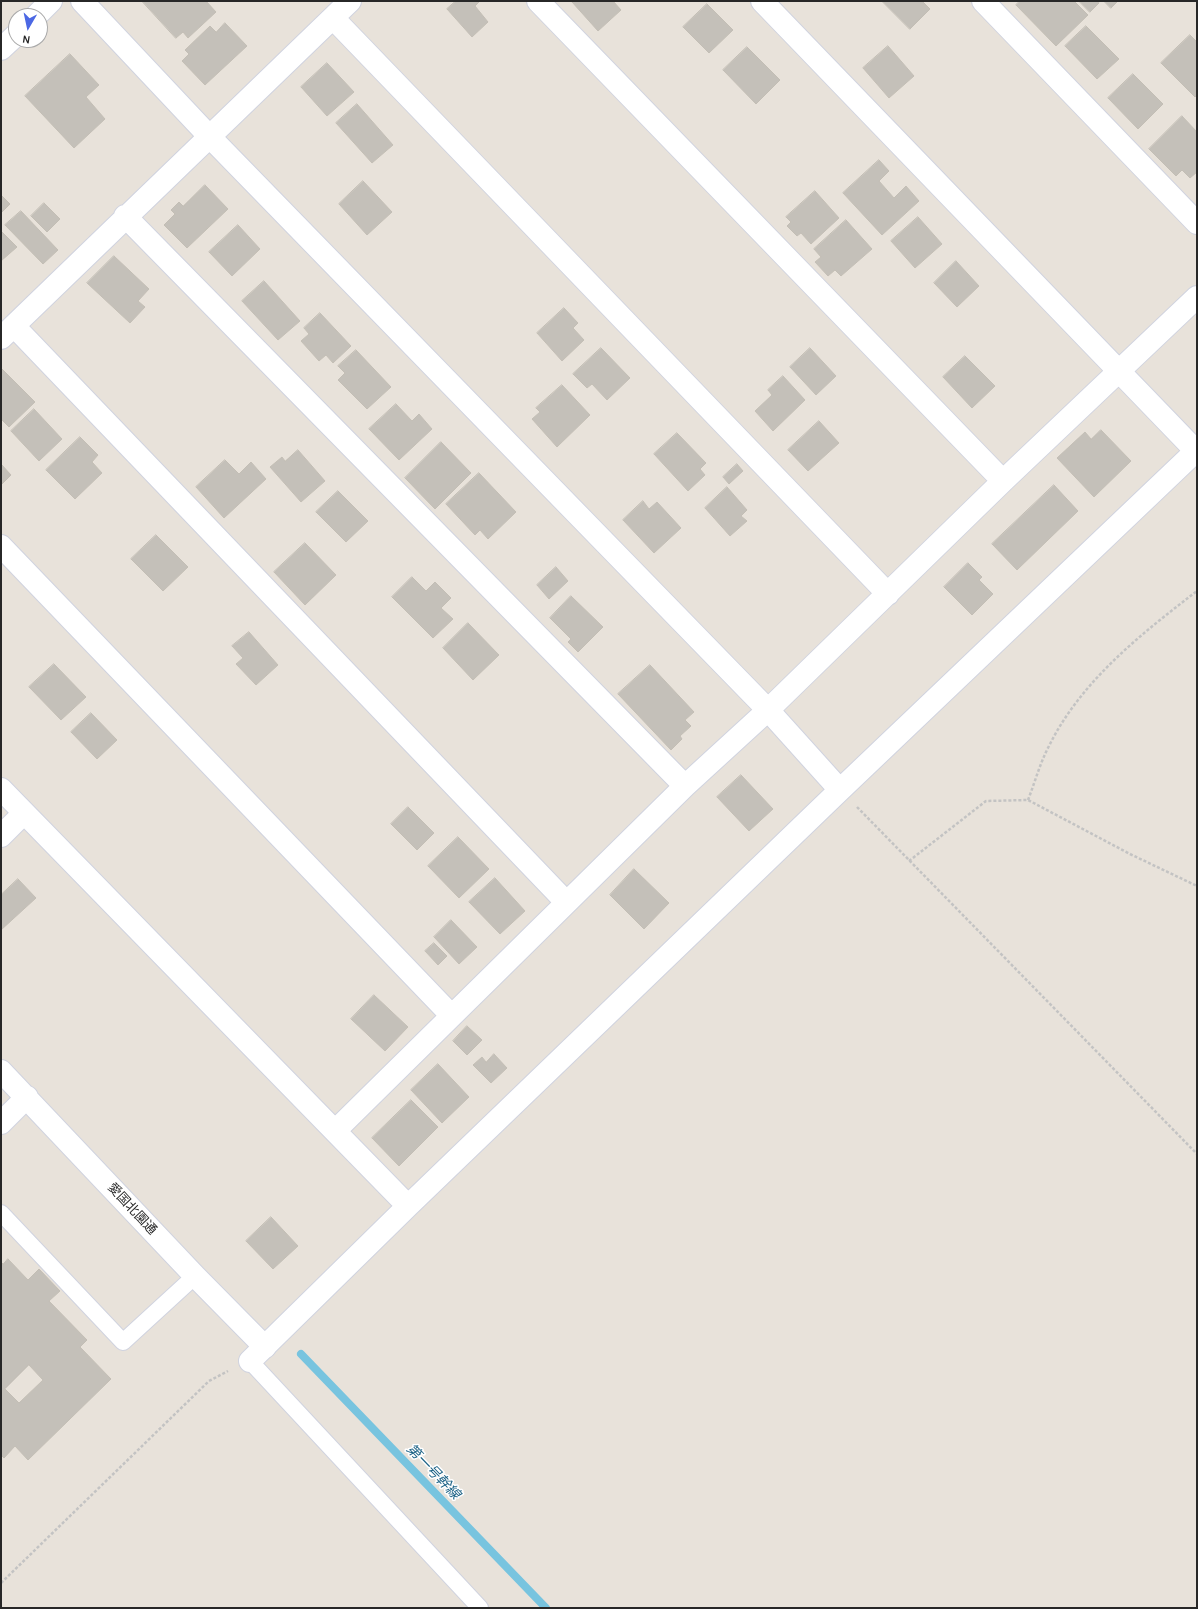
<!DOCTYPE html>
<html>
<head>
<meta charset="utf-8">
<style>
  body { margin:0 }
  #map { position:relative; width:1198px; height:1609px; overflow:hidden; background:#e8e2da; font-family:Karla,sans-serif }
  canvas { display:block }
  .frame { position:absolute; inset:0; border:2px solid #272727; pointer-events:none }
  .north { position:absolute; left:8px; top:8px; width:40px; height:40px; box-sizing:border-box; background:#fff; border:1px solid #a9a9a9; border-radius:50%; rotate:189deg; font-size:11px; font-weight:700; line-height:16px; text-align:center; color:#272727 }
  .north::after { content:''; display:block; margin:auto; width:14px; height:18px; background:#4c68e4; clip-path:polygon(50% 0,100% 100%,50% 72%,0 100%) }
</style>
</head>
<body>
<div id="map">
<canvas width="1198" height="1609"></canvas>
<div class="frame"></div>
<div class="north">N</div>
</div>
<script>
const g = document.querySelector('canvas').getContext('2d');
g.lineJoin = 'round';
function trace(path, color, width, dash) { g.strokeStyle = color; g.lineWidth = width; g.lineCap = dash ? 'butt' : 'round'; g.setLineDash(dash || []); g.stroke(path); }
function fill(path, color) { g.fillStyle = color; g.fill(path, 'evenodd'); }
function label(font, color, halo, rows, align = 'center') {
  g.font = font + ' Karla,"Noto Sans JP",sans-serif'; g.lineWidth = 3; g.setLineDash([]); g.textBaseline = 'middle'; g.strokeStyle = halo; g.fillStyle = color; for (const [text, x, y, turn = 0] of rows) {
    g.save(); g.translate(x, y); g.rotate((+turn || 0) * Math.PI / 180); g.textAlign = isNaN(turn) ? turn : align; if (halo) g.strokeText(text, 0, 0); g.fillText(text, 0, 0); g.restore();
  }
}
trace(new Path2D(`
  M301,1354L546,1608`), '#78c4df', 8);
const building = new Path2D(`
  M142,1H206L216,12L188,38L183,32L176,38Z
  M456,1H480L475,6L488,22L472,37L447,9Z
  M574,1H613L621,10L598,31L572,2Z
  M882,1H922L930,9L910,29Z
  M1020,1H1074L1088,15L1056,46L1016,5Z
  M1079,1H1098L1099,3L1090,12Z
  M1104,1H1118L1111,8Z
  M707,4L733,30L709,53L683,27Z
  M225,23L247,46L205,85L182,61L189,54L185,50L210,26L216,32Z
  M1086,26L1119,59L1097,79L1065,46Z
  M1190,35L1197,42V95L1195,97L1161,63Z
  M888,46L914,76L889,98L863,68Z
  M747,47L780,80L756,104L723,70Z
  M70,54L99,85L86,97L105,119L74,148L25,96Z
  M327,63L354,92L327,116L301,87Z
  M1133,74L1163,104L1138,129L1108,98Z
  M357,104L393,145L372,163L336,123Z
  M1182,116L1197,132V172L1190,178L1182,170L1176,176L1149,149Z
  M879,160L889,171L879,181L894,198L906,186L919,201L882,235L843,193Z
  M363,181L392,212L367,235L339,204Z
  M205,185L228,209L187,248L164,225L175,214L171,210L179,202L183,206Z
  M815,191L839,218L811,244L801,233L797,236L787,226L791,222L786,217Z
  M1,195L10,204L1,213Z
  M44,203L60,219L47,232L31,216Z
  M21,211L58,250L43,264L5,225Z
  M918,217L942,244L915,268L891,241Z
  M846,220L872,249L841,276L835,270L828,276L815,262L821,257L814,249Z
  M238,225L260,249L232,276L209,252Z
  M1,231L17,247L1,261Z
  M114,256L149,289L138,301L145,307L130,323L87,283Z
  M956,261L979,286L957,307L934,283Z
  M264,281L300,321L278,340L242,301Z
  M564,308L578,323L573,328L584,340L562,361L537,333Z
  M320,313L351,346L333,363L326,355L319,361L301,341L309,334L304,328Z
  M601,348L630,378L607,400L592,384L587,388L573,374Z
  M810,348L836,376L816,395L790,367Z
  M356,350L391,387L367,409L338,380L345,373L338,366Z
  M965,356L995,386L972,408L943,377Z
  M1,368L35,402L9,427L1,419Z
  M783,376L805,400L773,431L755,411L772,395L768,390Z
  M562,385L590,415L557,447L532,419L540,412L536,408Z
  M396,404L412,421L419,414L432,429L399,460L369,429Z
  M34,409L62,439L39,461L11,431Z
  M819,421L839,443L808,471L788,450Z
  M1101,430L1131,461L1094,497L1057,458L1085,432L1091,439Z
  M677,433L706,463L700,469L705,475L688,491L654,454Z
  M80,437L98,455L92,462L102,473L75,499L46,470Z
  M441,442L471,473L435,509L405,478Z
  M298,450L325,481L301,502L270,467L282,457L285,461Z
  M225,460L239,474L251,462L266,479L224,518L196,487Z
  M1,464L11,475L1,485Z
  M737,464L743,471L729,484L723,477Z
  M479,473L516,512L488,539L480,530L475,535L446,504Z
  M1054,485L1078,511L1017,570L992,544Z
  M727,487L747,510L741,516L747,521L730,536L705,508Z
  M338,491L368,521L346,542L316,512Z
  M643,501L649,509L657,502L681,528L654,553L623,520Z
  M156,535L188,567L163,591L131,559Z
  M305,543L336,575L305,605L274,572Z
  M968,563L982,577L979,580L993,594L972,615L944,587Z
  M556,567L568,581L549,599L537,585Z
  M412,577L426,591L435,582L451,598L441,608L453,619L433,638L392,597Z
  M571,596L603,627L578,652L568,642L571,639L550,618Z
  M468,623L499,655L473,680L443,648Z
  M249,632L278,665L256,685L236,664L243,658L232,646Z
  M54,664L86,697L61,720L29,687Z
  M650,665L694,712L685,720L691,726L680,736L682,739L671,750L618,694Z
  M91,713L117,740L97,759L71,732Z
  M741,775L773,809L749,831L717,797Z
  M408,807L434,833L417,850L391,824Z
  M458,837L489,869L459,898L428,866Z
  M634,869L669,903L644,929L610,895Z
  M495,878L525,911L500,934L469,902Z
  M18,879L36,898L1,930V895Z
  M451,920L477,947L459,964L434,937Z
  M434,943L447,956L438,965L425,951Z
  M374,995L408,1027L385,1051L351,1019Z
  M467,1026L482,1040L467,1055L453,1041Z
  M494,1054L507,1068L491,1083L473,1065L482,1057L486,1062Z
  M438,1064L469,1097L442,1123L411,1090Z
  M411,1100L438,1127L399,1166L372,1138Z
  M271,1217L298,1246L273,1269L246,1241Z
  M8,1259L28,1280L39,1269L60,1291L49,1301L87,1340L80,1347L111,1379L28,1460L15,1446L4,1458L1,1455V1262L3,1264ZM29,1365L43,1380L19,1403L5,1389Z`);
fill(building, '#c4c0b9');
trace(building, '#c3beb5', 1);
const lane = new Path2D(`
  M1,1213L123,1342L195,1276
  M250,1361L480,1608`);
const street = new Path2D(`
  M82,1L209,136L768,710L840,790
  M538,1L1003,481
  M762,1L1196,451
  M983,1L1197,223
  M333,18L888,594
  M125,216L685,786
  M14,326L566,902
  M1,338L350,1
  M1,546L451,1015
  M1,789L408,1206
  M1,836L24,813
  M336,1130L685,786L768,710L1003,481L1197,297
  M250,1361L408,1206L840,790L1197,450`);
const secondary = new Path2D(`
  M36,16L51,1
  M1,49L16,35
  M1,1071L195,1276L265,1347
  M1,1123L27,1097`);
trace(lane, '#d0d3df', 18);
trace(street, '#d0d3df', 24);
trace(secondary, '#d0d3df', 24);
trace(new Path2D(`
  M1028,800C1035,782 1040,763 1049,746C1081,681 1141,634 1197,591
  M857,807L1197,1154
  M909,861L986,801L1028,800L1130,854L1197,886
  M1,1583L209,1381L228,1371`), '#c3c3c3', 2.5, [3, 2]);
trace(lane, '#fff', 16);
trace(street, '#fff', 22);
trace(secondary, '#fff', 22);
label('13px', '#272727', '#fff', [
  ["愛国北園通",132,1209,47]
]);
label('italic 14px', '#1c6286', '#fff', [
  ["第一号幹線",433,1472,46]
]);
</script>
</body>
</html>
